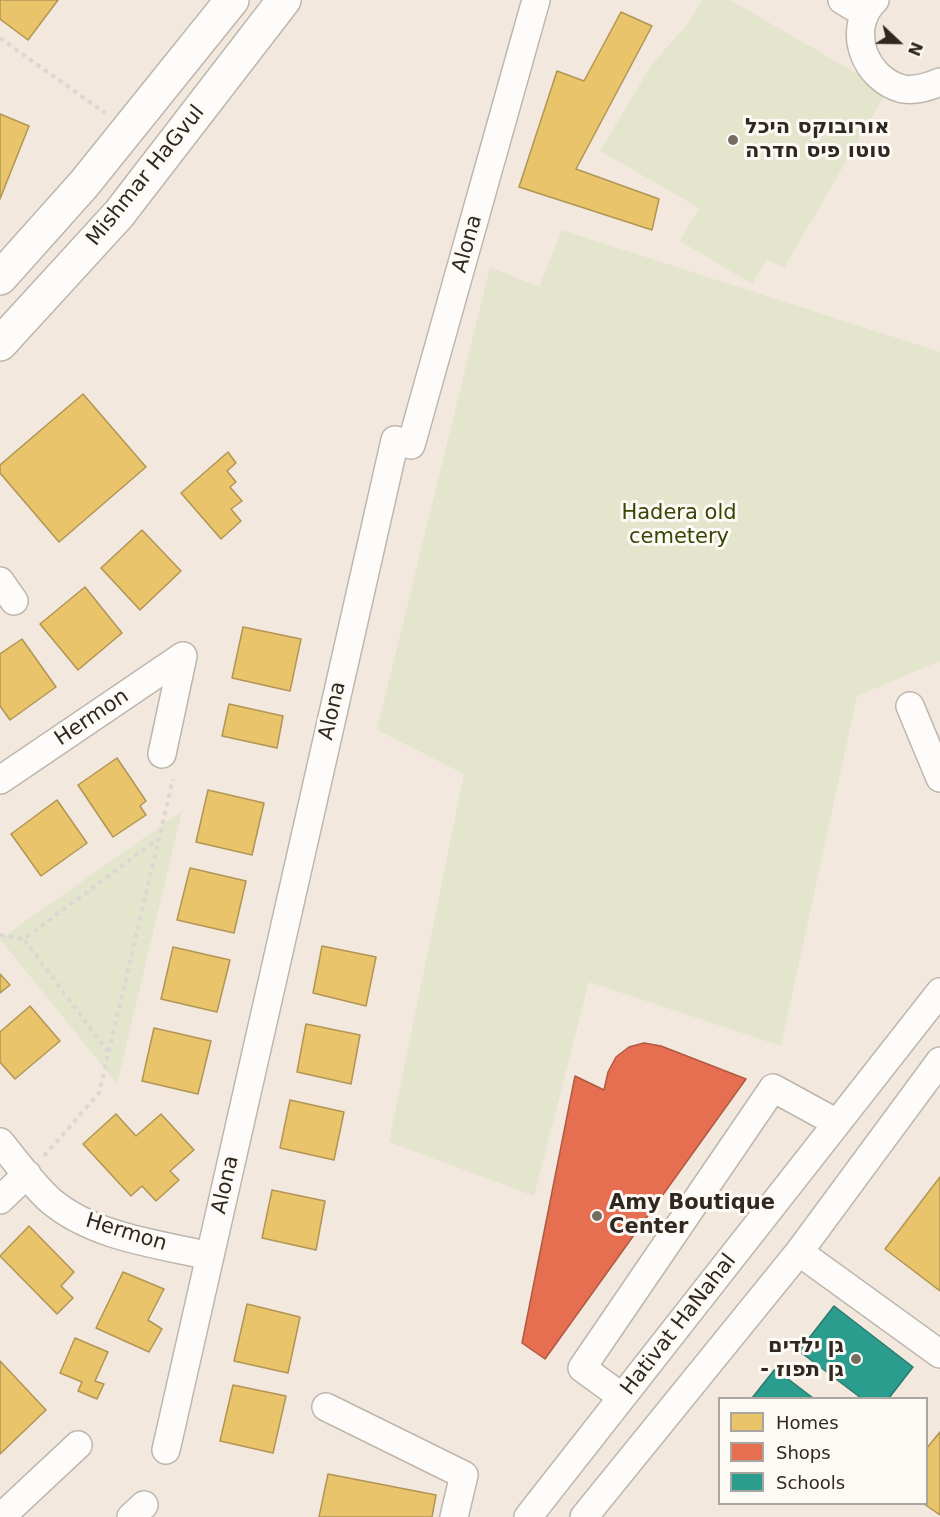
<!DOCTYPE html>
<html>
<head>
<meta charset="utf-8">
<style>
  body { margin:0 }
  #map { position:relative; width:940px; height:1517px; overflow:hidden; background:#f3e8dd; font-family:"DejaVu Sans",sans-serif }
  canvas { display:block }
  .legend { position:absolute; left:718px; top:1397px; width:210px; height:108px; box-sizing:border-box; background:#fdf9f5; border:2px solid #aba5a0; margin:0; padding:8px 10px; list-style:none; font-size:18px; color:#2f2720 }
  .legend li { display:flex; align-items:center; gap:12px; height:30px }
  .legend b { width:30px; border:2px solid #aba5a0 }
  .north { position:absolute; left:868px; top:12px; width:60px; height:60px; -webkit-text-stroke:4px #fdf9f5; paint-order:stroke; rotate:112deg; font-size:16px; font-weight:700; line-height:24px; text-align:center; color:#2f2720 }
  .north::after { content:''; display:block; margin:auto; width:21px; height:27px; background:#2f2720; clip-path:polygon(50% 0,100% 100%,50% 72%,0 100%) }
</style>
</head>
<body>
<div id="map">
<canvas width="940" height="1517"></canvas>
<ul class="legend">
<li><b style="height:16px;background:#e9c46a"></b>Homes</li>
<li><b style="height:16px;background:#e76f51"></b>Shops</li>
<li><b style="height:16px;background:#2a9d8f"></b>Schools</li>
</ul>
<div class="north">N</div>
</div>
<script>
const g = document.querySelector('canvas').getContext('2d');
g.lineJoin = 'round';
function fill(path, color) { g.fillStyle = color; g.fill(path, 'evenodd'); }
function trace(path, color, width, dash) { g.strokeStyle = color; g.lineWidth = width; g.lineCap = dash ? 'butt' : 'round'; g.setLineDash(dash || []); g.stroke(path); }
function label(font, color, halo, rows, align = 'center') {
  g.font = font + ' "DejaVu Sans","Noto Sans Hebrew",sans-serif'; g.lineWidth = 6; g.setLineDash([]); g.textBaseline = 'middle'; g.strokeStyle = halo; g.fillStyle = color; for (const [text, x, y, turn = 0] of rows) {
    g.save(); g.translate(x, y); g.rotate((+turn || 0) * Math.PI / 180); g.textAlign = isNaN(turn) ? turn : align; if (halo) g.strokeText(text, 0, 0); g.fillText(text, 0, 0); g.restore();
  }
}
fill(new Path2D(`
  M702,0H730L887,91L784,268L767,259L752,284L680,241L699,208L600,151L652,64L688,24Z
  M562,230L940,352V661L857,696L781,1046L589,982L534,1196L389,1142L464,774L377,730L490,267L539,287Z
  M182,811L117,1084L0,939Z`), '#e4e5cd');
const homes = new Path2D(`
  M0,0H58L28,40L0,19Z
  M621,12L652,26L576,169L659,199L652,230L519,187L557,71L584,81Z
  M0,114L29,126L0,199Z
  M83,394L146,467L59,542L0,473V465Z
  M228,452L236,463L227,471L236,482L230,487L242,501L231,509L241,521L221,539L181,493Z
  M142,530L181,571L140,610L101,568Z
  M85,587L122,633L78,670L40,624Z
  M243,627L301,639L290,691L232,678Z
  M22,639L56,687L10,720L0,706V654Z
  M229,704L283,716L277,748L222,736Z
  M117,758L146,801L140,806L146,815L113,837L78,785Z
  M208,790L264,803L252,855L196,842Z
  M57,800L87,843L41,876L11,834Z
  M190,868L246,881L234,933L177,920Z
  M322,946L376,957L366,1006L313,993Z
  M173,947L230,960L217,1012L161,999Z
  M0,974L10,985L0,993Z
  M30,1006L60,1041L15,1079L0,1062V1032Z
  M306,1024L360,1035L351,1084L297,1072Z
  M154,1028L211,1041L198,1094L142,1081Z
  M290,1100L344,1112L334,1160L280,1148Z
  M116,1114L136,1136L161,1114L194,1150L170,1171L179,1180L156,1201L142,1186L131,1196L83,1144Z
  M940,1177V1291L885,1249Z
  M272,1190L325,1201L316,1250L262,1238Z
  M29,1226L74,1272L61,1286L73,1298L57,1314L0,1256Z
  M123,1272L164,1289L148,1320L162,1329L149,1352L96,1328Z
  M247,1304L300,1317L288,1373L234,1361Z
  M75,1338L108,1352L95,1381L104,1384L97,1399L78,1391L82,1382L60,1373Z
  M0,1361L46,1410L0,1454Z
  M233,1385L286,1396L273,1453L220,1441Z
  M940,1432V1515L924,1504H926V1449Z
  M328,1474L436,1495L432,1517H319Z`);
fill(homes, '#e9c46a');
trace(homes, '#b19554', 1.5);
const shops = new Path2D(`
  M644,1043L661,1046L746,1079L545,1359L522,1343L575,1076L604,1090L608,1072L616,1057L629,1047Z`);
fill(shops, '#e76f51');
trace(shops, '#b05942', 1.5);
const schools = new Path2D(`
  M834,1306L913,1367L889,1398H861L799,1351Z
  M775,1369L813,1398H752Z`);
fill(schools, '#2a9d8f');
trace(schools, '#2c7a6e', 1.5);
const minor = new Path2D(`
  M842,0L865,14
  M875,0C845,29 865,80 903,89C916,91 928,87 940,82
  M0,581L14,601
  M910,706L940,778
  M162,754L183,656
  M0,780L183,656
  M0,1142C16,1161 32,1184 51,1201C94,1237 157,1244 210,1256
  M0,1200L27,1174
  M799,1252L940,1354
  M622,1397L582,1368L773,1088L837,1123
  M326,1407L464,1475L454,1517
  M166,1450L395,440L411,445L536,0
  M1,1517L78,1445
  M131,1517L144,1505
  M528,1517L940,992
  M584,1517L799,1252L940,1061`);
const major = new Path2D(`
  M0,278L84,184L232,0
  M0,344L119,214L284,0`);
trace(minor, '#beb6ad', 30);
trace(major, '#beb6ad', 36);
trace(new Path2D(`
  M0,38L105,113
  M0,935L24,939
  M108,1052L24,939L158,839
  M44,1156L99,1093L173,779`), '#dbd8d4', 4, [4.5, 4.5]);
trace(minor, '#fdfcfa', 27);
trace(major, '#fdfcfa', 33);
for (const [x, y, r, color] of [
  [733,140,6,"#746b62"],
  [597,1216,6,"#746b62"],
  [856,1359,6,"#746b62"]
]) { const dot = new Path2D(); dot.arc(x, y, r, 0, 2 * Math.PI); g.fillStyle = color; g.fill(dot); trace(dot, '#fdf9f5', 2); }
label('bold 21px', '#2f2720', '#fdf9f5', [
  ["אורובוקס היכל",745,128],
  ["טוטו פיס חדרה",745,152],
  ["Amy Boutique",609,1204],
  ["Center",609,1228],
  ["גן ילדים",844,1347,"right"],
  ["- גן תפוז",844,1371,"right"]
], 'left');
label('21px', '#2f2720', '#fdf9f5', [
  ["Mishmar HaGvul",146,176,-51],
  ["Alona",468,244,-74],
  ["Alona",333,711,-77],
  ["Hermon",92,718,-34],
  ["Alona",226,1185,-77],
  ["Hermon",126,1233,17],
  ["Hativat HaNahal",679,1325,-52]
]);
label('21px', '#374505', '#fdf9f5', [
  ["Hadera old",679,514],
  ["cemetery",679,538]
]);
</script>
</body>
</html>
